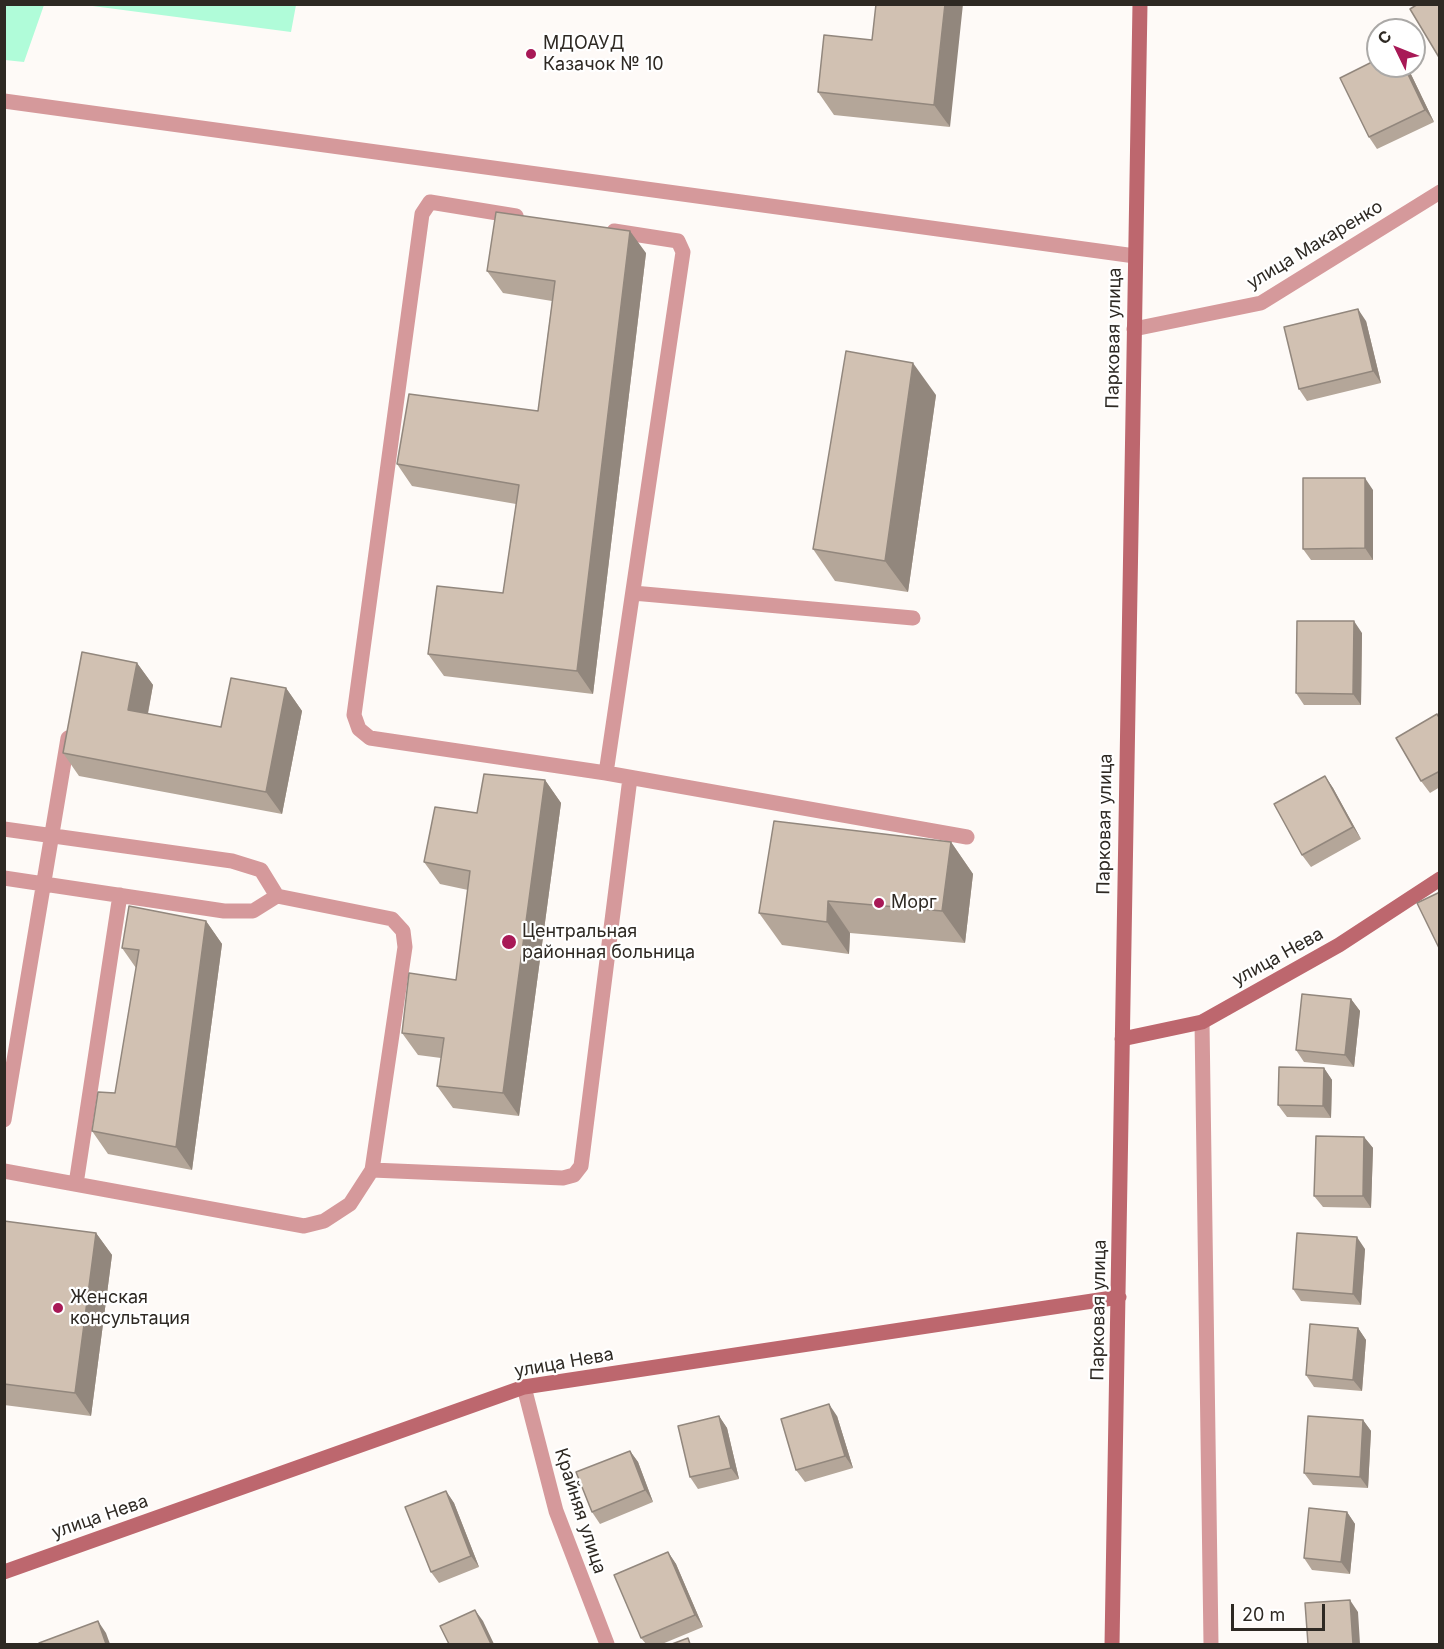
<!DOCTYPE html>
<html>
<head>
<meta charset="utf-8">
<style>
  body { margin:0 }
  #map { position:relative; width:1444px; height:1649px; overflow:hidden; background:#fefaf7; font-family:Inter,sans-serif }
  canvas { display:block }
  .frame { position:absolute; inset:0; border:6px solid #2e2923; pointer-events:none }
  .north { position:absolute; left:1366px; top:18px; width:60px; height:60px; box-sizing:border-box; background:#fff; border:2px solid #aba9a7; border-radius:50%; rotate:313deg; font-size:16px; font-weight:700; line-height:24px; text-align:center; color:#2e2923 }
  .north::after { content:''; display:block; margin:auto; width:21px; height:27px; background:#a81956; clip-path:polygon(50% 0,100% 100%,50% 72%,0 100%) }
  .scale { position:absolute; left:1231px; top:1604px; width:94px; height:27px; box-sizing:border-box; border:3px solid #2e2923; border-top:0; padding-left:8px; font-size:18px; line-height:21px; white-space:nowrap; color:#2e2923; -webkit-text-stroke:4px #fff; paint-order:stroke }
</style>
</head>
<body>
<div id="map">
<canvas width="1444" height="1649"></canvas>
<div class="frame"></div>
<div class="north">С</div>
<div class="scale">20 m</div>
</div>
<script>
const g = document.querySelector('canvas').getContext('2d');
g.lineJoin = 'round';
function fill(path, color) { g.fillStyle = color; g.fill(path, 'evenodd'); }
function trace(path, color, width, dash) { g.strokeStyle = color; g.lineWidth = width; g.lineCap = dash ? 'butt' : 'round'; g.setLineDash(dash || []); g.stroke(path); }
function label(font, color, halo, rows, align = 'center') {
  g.font = font + ' Inter,sans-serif'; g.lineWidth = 4.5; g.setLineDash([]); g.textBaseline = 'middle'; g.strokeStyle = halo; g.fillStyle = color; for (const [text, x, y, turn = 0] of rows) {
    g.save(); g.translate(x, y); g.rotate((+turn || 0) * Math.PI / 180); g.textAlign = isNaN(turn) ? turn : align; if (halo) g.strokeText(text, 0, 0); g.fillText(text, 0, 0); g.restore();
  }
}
fill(new Path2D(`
  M5,4L44,5L24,62L5,60Z
  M85,5H296L291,32Z`), '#b0fcd9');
trace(new Path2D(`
  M4,101L1135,256
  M516,216L430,202L422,214L354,715L359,729L370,738L606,773L967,837
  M633,593L913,618
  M606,773L683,252L678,241L614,231
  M4,829L232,861L261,870L277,896
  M4,878L224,911H253L277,896L392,919L403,931L405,947L372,1170L350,1204L324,1221L304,1226L4,1171
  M4,1120L68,738
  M372,1170L563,1178L574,1175L581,1166L630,778
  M76,1184L120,895`), '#d5999b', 15);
trace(new Path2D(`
  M1134,329L1261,303L1440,192
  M1202,1022L1211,1644
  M524,1387L556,1511L607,1644`), '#d5999b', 15);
trace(new Path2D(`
  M1122,1039L1202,1022L1339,945L1440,879
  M4,1572L524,1387L1119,1297
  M1112,1644L1140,4`), '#bd676e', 15);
fill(new Path2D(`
  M876,4L950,127L834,115L818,92L872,40Z
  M1407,66L1434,122L1377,149L1369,137Z
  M646,253L593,694L444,676L428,654L503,593L516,504L412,486L397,464L538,411L552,301L503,293L487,271Z
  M1366,321L1381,383L1307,401L1299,389Z
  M936,395L908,592L835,581L813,549Z
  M1373,490V560H1311L1303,549Z
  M1362,633L1361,705H1304L1296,693Z
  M137,663L153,685L148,714L221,727L286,688L302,711L282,814L79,776L63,753Z
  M1440,718V787L1430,793L1421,781Z
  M1325,776L1333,788L1361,839L1311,867L1302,855Z
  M545,780L561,803L519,1116L453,1108L437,1086L441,1058L418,1055L402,1033L456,980L468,890L440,884L424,862L477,813Z
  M951,842L973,874L965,943L850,933L849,954L782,945L759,913Z
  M206,921L222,944L192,1170L108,1154L92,1131L115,1093L136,968L122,948Z
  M1351,999L1360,1011L1354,1067L1304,1062L1296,1050Z
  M1324,1068L1332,1080L1331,1118L1287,1117L1278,1105Z
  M1364,1137L1373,1148L1371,1208L1323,1207L1314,1196Z
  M4,1221L96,1233L112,1255L91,1416L4,1405Z
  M1365,1249L1361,1305L1301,1301L1293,1289Z
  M1358,1328L1366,1340L1362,1391L1314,1387L1306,1375Z
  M719,1416L727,1428L739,1479L698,1489L690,1477Z
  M837,1416L853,1468L805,1482L796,1470Z
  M1363,1420L1371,1431L1368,1488L1313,1485L1304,1473Z
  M630,1451L638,1462L653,1502L600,1524L592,1512Z
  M446,1491L454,1503L479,1567L439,1583L431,1572Z
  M1347,1512L1355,1524L1350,1574L1312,1570L1304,1558Z
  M668,1552L676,1564L703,1627L662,1644H646L641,1638Z`), '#b4a699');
fill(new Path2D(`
  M945,4H963L950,127L934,105Z
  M1404,66H1407L1434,122L1425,110Z
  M630,231L646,253L593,694L577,671Z
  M1358,309L1366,321L1381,383L1373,371Z
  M913,363L936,395L908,592L885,561Z
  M1365,478L1373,490V560L1365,548Z
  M1354,621L1362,633L1361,705L1353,694Z
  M137,663L153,685L144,733L128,710Z
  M286,688L302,711L282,814L266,792Z
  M1325,776L1333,788L1361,839L1353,827Z
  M545,780L561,803L519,1116L503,1093Z
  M951,842L973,874L965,943L942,911Z
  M828,901L850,933L849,954L827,922Z
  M206,921L222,944L192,1170L176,1147Z
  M1351,999L1360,1011L1354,1067L1345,1055Z
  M1324,1068L1332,1080L1331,1118L1323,1106Z
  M1364,1137L1373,1148L1371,1208L1363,1196Z
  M96,1233L112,1255L91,1416L75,1393Z
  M1357,1237L1365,1249L1361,1305L1353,1294Z
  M1358,1328L1366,1340L1362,1391L1353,1380Z
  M829,1404L837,1416L853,1468L845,1456Z
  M719,1416L727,1428L739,1479L731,1468Z
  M1363,1420L1371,1431L1368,1488L1360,1477Z
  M630,1451L638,1462L653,1502L645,1490Z
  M446,1491L454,1503L479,1567L471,1556Z
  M1347,1512L1355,1524L1350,1574L1341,1562Z
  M668,1552L676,1564L703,1627L695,1615Z
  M1350,1600L1358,1612L1360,1644H1353Z
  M475,1610L483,1621L494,1644H491Z
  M98,1621L106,1633L110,1644H106Z`), '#92877d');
const building = new Path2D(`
  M876,4H945L934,105L818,92L824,35L872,40Z
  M1418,4H1440V59L1410,9Z
  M1378,59V66H1404L1425,110L1369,137L1340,78Z
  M496,212L630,231L577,671L428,654L437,586L503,593L519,485L397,464L409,394L538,411L555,281L487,271Z
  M1358,309L1373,371L1299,389L1284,327Z
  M846,351L913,363L885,561L813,549Z
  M1303,478H1365V548L1303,549Z
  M1297,621H1354L1353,694L1296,693Z
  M82,652L137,663L128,710L221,727L231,678L286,688L266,792L63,753Z
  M1437,714L1440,719V771L1421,781L1396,738Z
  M484,774L545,780L503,1093L437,1086L444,1038L402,1033L409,973L456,980L470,871L424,862L435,807L477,813Z
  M1325,776L1353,827L1302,855L1274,804Z
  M774,821L951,842L942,911L828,901L827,922L759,913Z
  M1440,892V950L1417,903Z
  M129,906L206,921L176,1147L92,1131L98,1092L115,1093L139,950L122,948Z
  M1302,994L1351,999L1345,1055L1296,1050Z
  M1279,1067L1324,1068L1323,1106L1278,1105Z
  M1316,1136L1364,1137L1363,1196H1314Z
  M4,1221L96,1233L75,1393L4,1384Z
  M1297,1233L1357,1237L1353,1294L1293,1289Z
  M1310,1324L1358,1328L1353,1380L1306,1375Z
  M829,1404L845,1456L796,1470L781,1419Z
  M719,1416L731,1468L690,1477L678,1426Z
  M1308,1416L1363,1420L1360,1477L1304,1473Z
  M630,1451L645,1490L592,1512L576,1472Z
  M446,1491L471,1556L431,1572L405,1507Z
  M1309,1508L1347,1512L1341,1562L1304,1558Z
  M668,1552L695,1615L641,1638L614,1575Z
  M1350,1600L1353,1644H1308L1305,1603Z
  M475,1610L491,1644H449L440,1626Z
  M98,1621L106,1644H39V1643Z
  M688,1638L690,1644H672Z`);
fill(building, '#d1c1b2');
trace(building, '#92877d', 1.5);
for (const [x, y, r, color] of [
  [531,54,6,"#a81956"],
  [879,903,6,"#a81956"],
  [509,942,8,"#a81956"],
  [58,1308,6,"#a81956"]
]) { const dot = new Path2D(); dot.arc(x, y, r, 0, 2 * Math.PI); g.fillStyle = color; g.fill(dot); trace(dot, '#fff', 2); }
label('18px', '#2e2923', '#fff', [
  ["МДОАУД",543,44],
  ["Казачок № 10",543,65],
  ["Морг",891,903],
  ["Центральная",522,932],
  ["районная больница",522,953],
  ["Женская",70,1298],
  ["консультация",70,1319]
], 'left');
label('18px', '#2e2923', '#fff', [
  ["улица Макаренко",1315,245,-31],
  ["Парковая улица",1114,338,-89],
  ["Парковая улица",1105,824,-89],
  ["улица Нева",1278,957,-29],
  ["Парковая улица",1099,1310,-89],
  ["улица Нева",564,1363,-10],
  ["Крайняя улица",580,1511,72],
  ["улица Нева",100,1517,-19]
]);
</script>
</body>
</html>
